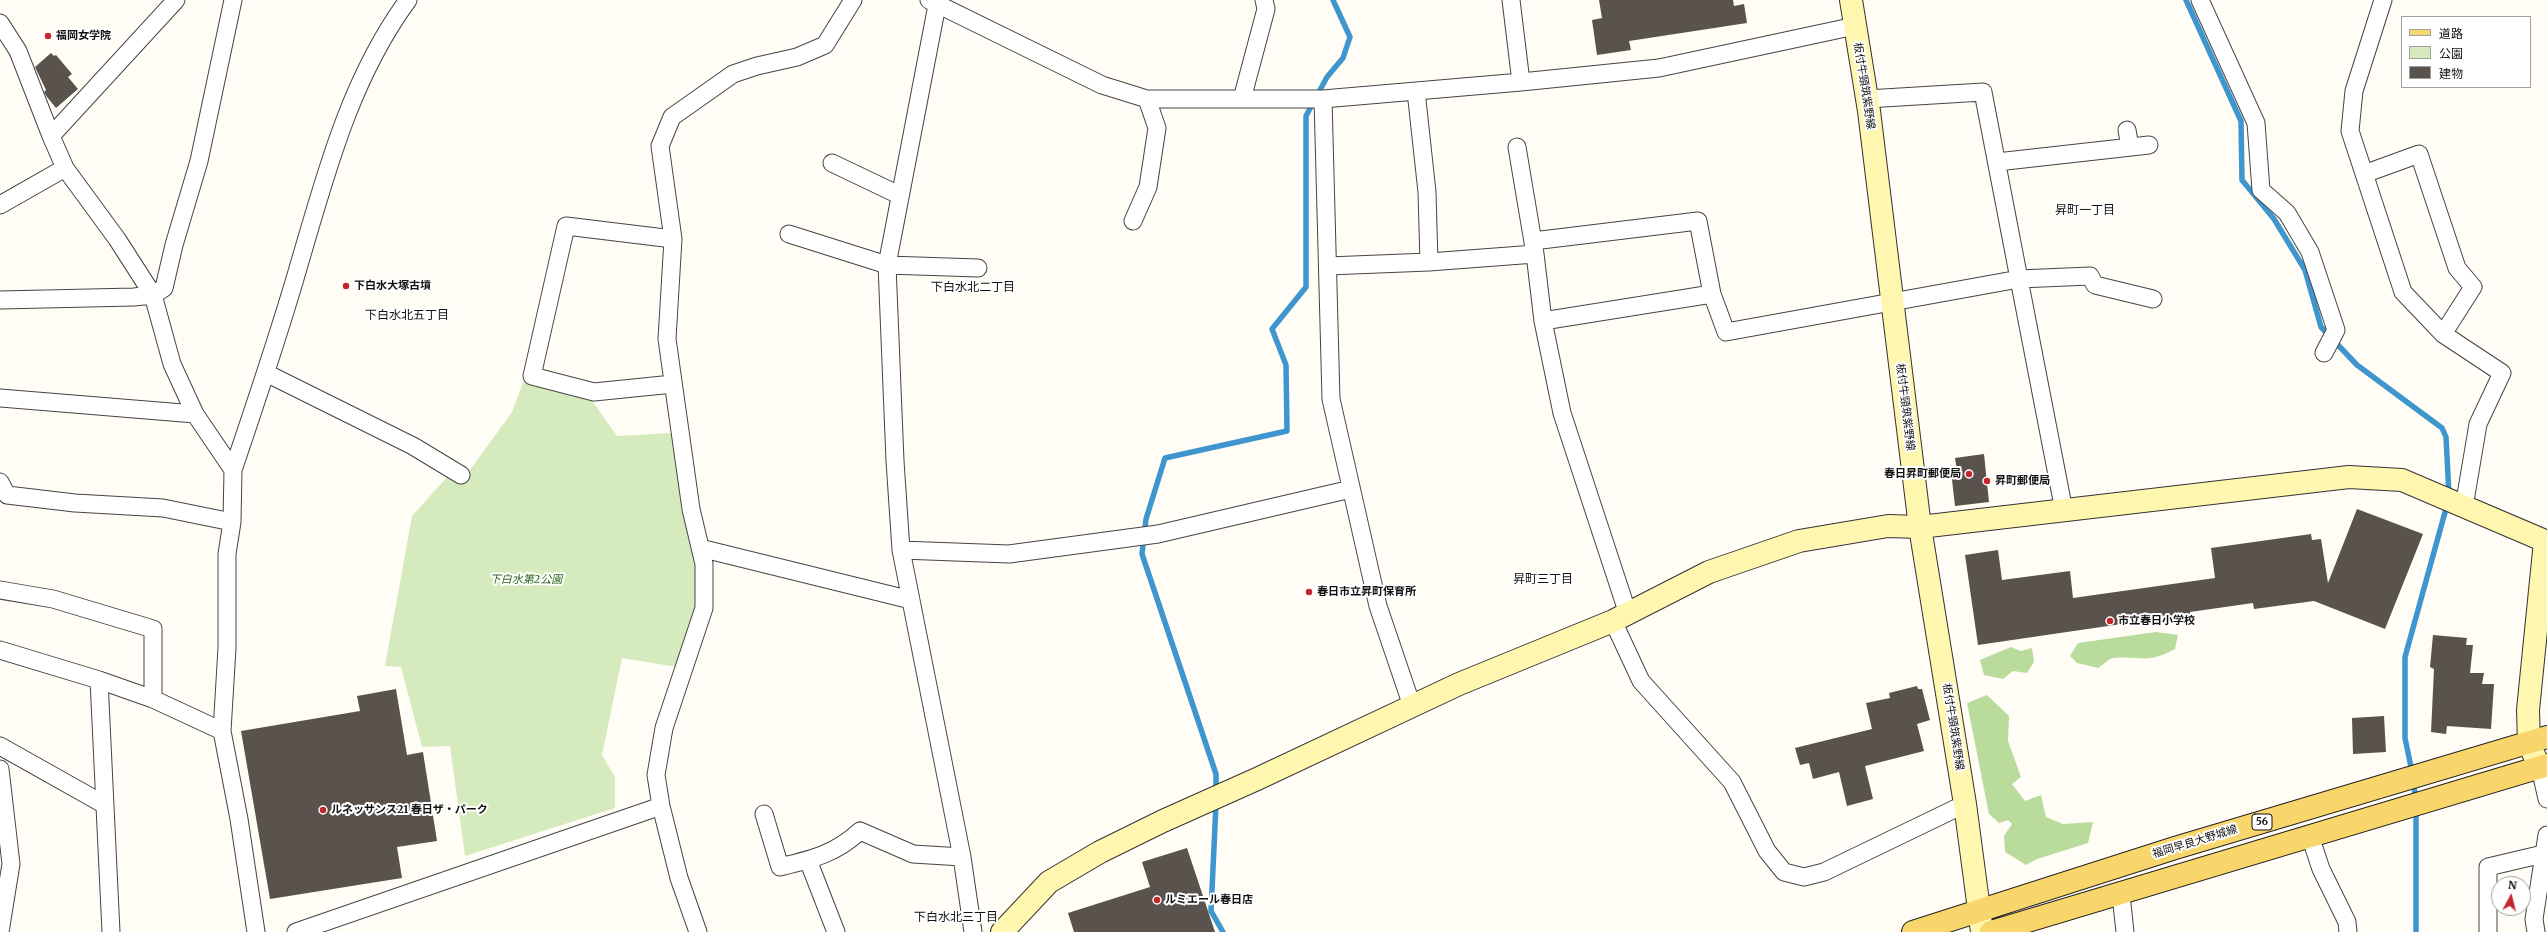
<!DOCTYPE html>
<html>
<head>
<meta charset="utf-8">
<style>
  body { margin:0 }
  #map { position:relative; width:2547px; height:932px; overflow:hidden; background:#fffdf5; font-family:Merriweather,"Noto Sans JP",serif }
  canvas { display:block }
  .legend { position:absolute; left:2401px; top:16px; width:130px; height:72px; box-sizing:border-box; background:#fff; border:1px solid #a0a0a0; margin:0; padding:5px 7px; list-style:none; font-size:12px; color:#111 }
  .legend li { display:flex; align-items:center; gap:8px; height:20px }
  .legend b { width:20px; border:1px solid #a0a0a0 }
  .north { position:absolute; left:2491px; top:876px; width:40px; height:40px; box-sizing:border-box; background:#fff; border:1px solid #a0a0a0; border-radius:50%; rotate:7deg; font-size:11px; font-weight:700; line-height:16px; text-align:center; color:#111 }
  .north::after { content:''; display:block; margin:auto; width:14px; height:18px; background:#c4262e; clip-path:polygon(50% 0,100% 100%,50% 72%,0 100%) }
</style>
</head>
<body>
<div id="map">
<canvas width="2547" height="932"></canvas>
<ul class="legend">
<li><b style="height:5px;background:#f9d66b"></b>道路</li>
<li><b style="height:11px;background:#d5ebbd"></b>公園</li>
<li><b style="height:11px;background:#5a524d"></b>建物</li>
</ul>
<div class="north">N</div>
</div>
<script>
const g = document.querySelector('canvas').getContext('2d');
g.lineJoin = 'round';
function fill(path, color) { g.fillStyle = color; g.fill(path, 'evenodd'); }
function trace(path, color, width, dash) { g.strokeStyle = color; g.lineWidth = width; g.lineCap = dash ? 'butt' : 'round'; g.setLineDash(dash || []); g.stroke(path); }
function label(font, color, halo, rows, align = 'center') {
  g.font = font + ' Merriweather,"Noto Sans JP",serif'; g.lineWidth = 4; g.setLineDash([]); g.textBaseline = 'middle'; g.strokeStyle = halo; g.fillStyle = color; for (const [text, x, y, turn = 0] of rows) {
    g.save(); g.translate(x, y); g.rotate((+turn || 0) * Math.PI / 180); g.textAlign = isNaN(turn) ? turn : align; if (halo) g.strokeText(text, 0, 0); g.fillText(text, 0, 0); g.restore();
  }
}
fill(new Path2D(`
  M524,380L591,399L617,436L671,433L695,562L697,606L677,667L622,658L602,755L615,777V808L465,856L450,746L422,747L401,667L385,666L412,516L458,465L470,470L512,412Z`), '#d5ebbd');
fill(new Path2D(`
  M2156,632L2178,635L2175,649C2146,665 2141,655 2114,658C2109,658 2103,665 2098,668L2077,663L2070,656L2078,643Z
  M2011,647L2021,651L2032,648L2034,662L2027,673L2013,671L2003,679L1984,675L1980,660Z
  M1987,695L2009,716L2008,741L2021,777L2012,784L2025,801L2041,795L2046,817L2063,824L2093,822L2088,843L2037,859L2026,865L2005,852L2004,836L2012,824L2008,820L1999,823L1989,814L1967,703Z`), '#b9dc9c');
trace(new Path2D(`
  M2186,0L2241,121L2242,180L2274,219L2305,270L2321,327L2357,365L2442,428L2446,437L2449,495
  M2412,772L2405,738V657L2447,505
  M2413,781L2416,800
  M1216,793V774L1142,554L1146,519L1165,458L1287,431L1286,365L1272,329L1306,287V116L1327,77L1343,58L1350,37L1333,0
  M1216,804L1211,911L1223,932
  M2416,932V808`), '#3f96cf', 5.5);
fill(new Path2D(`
  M1599,0H1733L1734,6L1744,4L1747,23L1629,41L1631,50L1597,55L1592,20L1602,18Z
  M51,53L54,56L56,55L72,74L68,77L78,89L56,108L47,97L44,92L46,90L35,67Z
  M1984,454L1989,502L1955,506L1951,471H1957L1955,458Z
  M2357,509L2423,534L2385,629L2314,601L2254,609L2253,603L2190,612V614L1978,645L1965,555L1998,550L2002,580L2070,571L2073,598L2215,578L2211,548L2311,534L2312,540L2321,539L2328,583Z
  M2433,635L2467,638L2466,645H2473L2470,673H2484L2482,684H2494L2491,729L2447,726L2446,734L2431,732L2434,669L2430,667Z
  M1917,686L1918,689H1922L1930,720L1917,724L1924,751L1865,766L1873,799L1847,806L1839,772L1813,779L1809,763L1800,765L1795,748L1872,729L1866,703L1890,698L1889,693Z
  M396,689L407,755L423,752L437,841L397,847L402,878L270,899L241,731L360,711L357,696Z
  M2384,716L2386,752L2353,754L2352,718Z
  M1187,848L1215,932H1074L1068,913L1150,887L1142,862Z`), '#5a524d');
const street = new Path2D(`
  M929,0L1102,85L1147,99H1323L1521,82L1659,68L1855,26
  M1511,0L1521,82
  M2200,0L2256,123L2261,190L2287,213L2310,252L2336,330L2324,353
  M2383,0L2354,91L2350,131L2403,292L2443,334L2502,373L2478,424L2464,507
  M937,5L887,265L895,461L901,550L962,857L973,932
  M0,23L18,51L51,136L176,0
  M1416,91L1427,192L1429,262
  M1242,99L1266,9L1264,0
  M1323,99L1331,399L1378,606L1412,706
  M1867,99L1983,92L2019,279L2090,276L2095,285L2153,299
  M2127,130L2130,147
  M51,136L65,168L117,239L153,295L172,364L195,414L233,470L232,522
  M1997,162L2149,145
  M832,163L899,195
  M2364,174L2419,154L2457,268L2473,287L2443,334
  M0,205L65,168
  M1133,221L1148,187L1157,128L1147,99
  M789,234L887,265L978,268
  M1533,241L1698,221L1712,294
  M1535,254L1543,321L1562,413L1628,614
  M1328,266L1429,262L1535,254L1517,147
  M0,300L134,297L153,295L164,288L174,245L199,161L233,0
  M1543,321L1712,294L1726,332L2019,279L2064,511
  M266,373L413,446L461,475
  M673,384L594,392L532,376L566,226L673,239
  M0,398L195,414
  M233,470C254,408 275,346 294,282C323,185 347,83 408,0
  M0,482L7,495L75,503L163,508L232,522L227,554V648L222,731L239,819L256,932
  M700,548L911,600
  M901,550L1009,554L1158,534L1351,489
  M0,590L53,599L153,629V699L222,731
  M1613,621L1641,681L1732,782L1767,851L1784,872L1804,877L1824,872L1965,804
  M0,650L99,680L153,699
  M99,680L111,932
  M0,746L105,805
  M2540,768L2547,799
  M0,769L11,864L0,932
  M764,814L780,867C813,859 835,854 860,831L913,854L962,857
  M2310,836L2321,869L2347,922L2348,932
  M808,860L836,932
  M2121,895L2125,932
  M296,932L661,806
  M698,932L679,878L661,806L656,775L664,728L704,608V564L691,509L667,339L673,239L660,146L672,117L733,74L757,66L797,57L825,45L853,0
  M2488,932V867L2543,854
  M2536,932L2534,919L2547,835`);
const secondary = new Path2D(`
  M1851,0L1869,111L1920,527L1965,804L1982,932
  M1002,932L1049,882L1100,852L1163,821L1257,779L1459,684L1613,621L1709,572L1799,541L1888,526L1920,527L2349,477L2402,480L2545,541L2528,710L2529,744L2540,768`);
const primary = new Path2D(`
  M1913,932L2175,848L2547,737
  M1991,932L2547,765`);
trace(street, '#444', 19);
trace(secondary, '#333', 24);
trace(primary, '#222', 24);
trace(street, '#fff', 17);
trace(secondary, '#fff6b0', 22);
trace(primary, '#f9d66b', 22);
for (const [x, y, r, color] of [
  [48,36,4,"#c4262e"],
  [346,286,4,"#c4262e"],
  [1969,474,4,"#c4262e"],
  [1987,481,4,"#c4262e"],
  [1309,592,4,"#c4262e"],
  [2110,621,4,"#c4262e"],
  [323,810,4,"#c4262e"],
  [1157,900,4,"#c4262e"]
]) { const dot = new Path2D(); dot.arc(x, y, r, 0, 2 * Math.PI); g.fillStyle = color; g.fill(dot); trace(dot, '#fff', 1.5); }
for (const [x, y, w] of [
  [2262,822,20]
]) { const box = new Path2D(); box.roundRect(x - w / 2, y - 8, w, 16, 3); g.fillStyle = '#fff'; g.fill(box); trace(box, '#111', 1); }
label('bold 10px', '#111', null, [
  ["56",2262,822]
]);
label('bold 11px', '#111', '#fff', [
  ["福岡女学院",56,36],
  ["下白水大塚古墳",354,286],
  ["春日昇町郵便局",1961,474,"right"],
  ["昇町郵便局",1995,481],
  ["春日市立昇町保育所",1317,592],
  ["市立春日小学校",2118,621],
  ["ルネッサンス21 春日ザ・パーク",331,810],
  ["ルミエール春日店",1165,900]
], 'left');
label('11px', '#111', '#fff', [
  ["板付牛頸筑紫野線",1864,86,81],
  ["板付牛頸筑紫野線",1905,407,83],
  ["板付牛頸筑紫野線",1953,727,81],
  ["福岡早良大野城線",2195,842,-17]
]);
label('italic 11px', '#2f6b1f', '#fff', [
  ["下白水第2公園",526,580]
]);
label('12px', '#111', '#fff', [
  ["昇町一丁目",2085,211],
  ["下白水北二丁目",973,288],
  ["下白水北五丁目",407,316],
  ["昇町三丁目",1543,580],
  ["下白水北三丁目",956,918]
]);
</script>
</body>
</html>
